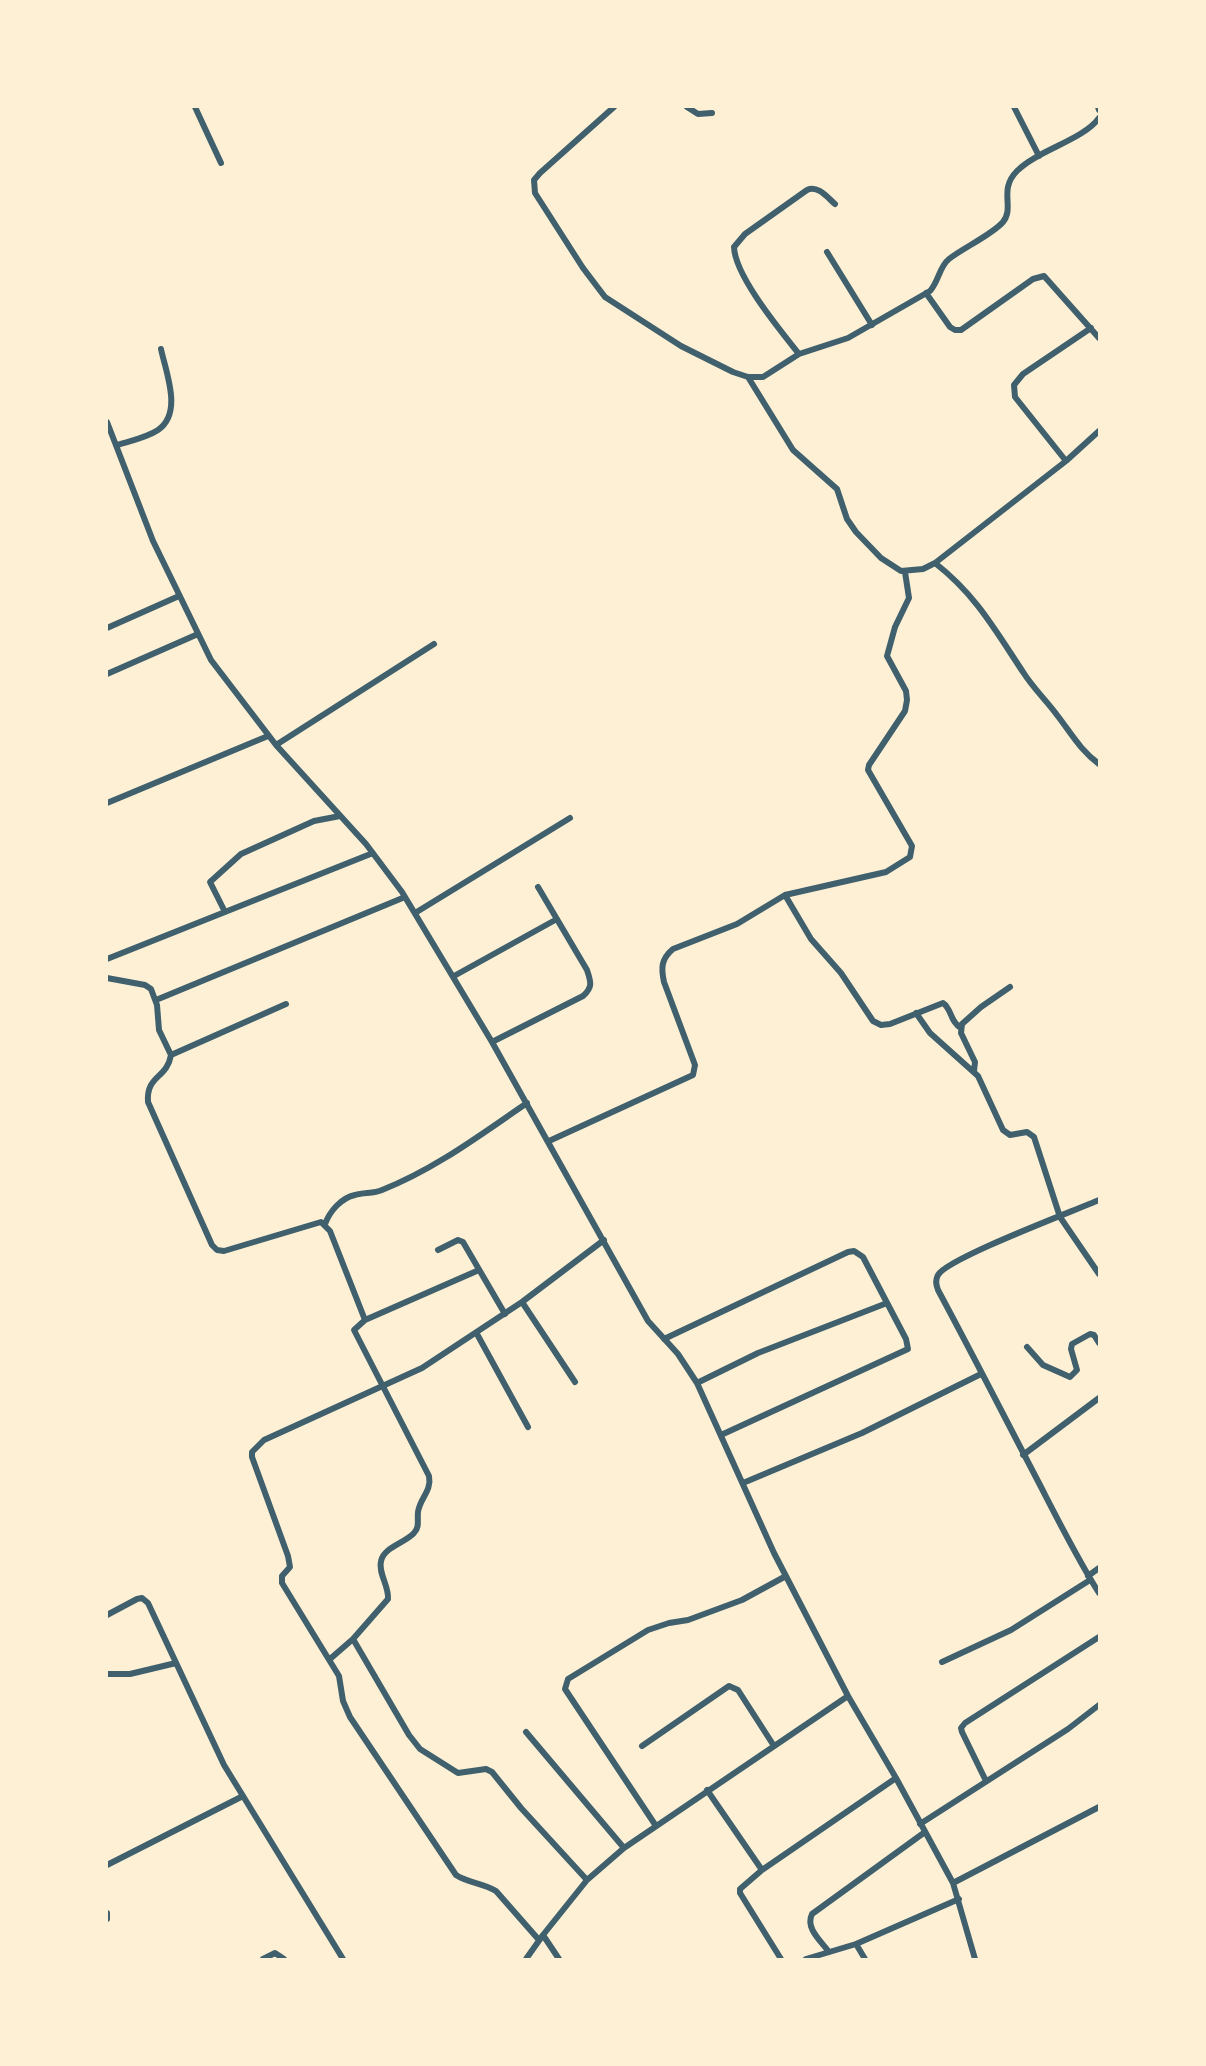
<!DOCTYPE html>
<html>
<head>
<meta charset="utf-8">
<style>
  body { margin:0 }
  #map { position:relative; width:1206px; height:2066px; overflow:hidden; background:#fdf0d5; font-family:"Asap Condensed",sans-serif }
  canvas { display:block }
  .frame { position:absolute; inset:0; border:108px solid #fdf0d5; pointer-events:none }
</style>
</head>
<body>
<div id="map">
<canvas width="1206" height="2066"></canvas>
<div class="frame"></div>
</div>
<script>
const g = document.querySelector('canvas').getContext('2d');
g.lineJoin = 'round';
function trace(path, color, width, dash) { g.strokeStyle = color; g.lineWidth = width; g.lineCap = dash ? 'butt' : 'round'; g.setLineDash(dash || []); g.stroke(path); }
trace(new Path2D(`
  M195,107L221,163
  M614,107L540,173L534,180L535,193L583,268L605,297L681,346L733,372L748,377H763L799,354L848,338L930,291C939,281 939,267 949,259C963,248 993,234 1003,222C1015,207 998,190 1017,171C1038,150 1083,140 1099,118
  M687,107L698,114L712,113
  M1014,107L1039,156
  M1098,107L1099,110
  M827,252L872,325
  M926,293L950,327L955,330H961L1033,279L1044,276L1099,338
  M799,354C780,330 735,276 734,247L745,234L807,190C818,185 827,197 835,204
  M748,377L793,450L837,489L847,519L856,532L881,558L901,571L923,569L935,563
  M107,422L153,541L211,660L276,745L366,844L402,892L492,1042L648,1321L678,1354L697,1383L774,1553L848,1696L896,1778L953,1883L975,1959
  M1099,431L1066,461L935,563C976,595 995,630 1023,672C1033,688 1046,700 1057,715C1071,733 1080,750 1099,764
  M117,445C130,441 146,438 158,430C183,413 166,373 161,349
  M1066,461L1015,397L1014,385L1023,374L1091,328
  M107,628L179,596
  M107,674L198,634
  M276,745L434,644
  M107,803L268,736
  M785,895L811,939L841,973L873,1021L881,1025L890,1024L943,1003C952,1009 950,1022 961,1028
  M225,912L210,882L241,854L314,821L340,816
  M415,913L570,818
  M107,959L373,853
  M454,976L557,919
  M107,978L145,985L151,989L157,1005L159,1030L171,1055C167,1079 146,1075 148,1102L212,1245L217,1250L224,1251L321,1222L330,1231L365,1320
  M156,1000L405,897
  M916,1013L930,1033L978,1076L1003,1130L1010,1135L1027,1132L1034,1137L1060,1217L1099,1274
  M492,1042L583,996C593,987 591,982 587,970L538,887
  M171,1055L286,1004
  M974,1071L975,1062L961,1033L962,1024L981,1007L1010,987
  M549,1141L693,1075L695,1065L664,982C661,968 661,959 673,949L737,924L785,895L886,872L910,857L912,846L868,770L869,765L905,711L907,700L906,691L887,656L895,627L909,598L905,572
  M1099,1200C1074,1211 948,1258 938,1275C935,1280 936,1285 938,1290C973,1355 1006,1420 1040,1485C1059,1522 1077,1558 1099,1593
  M325,1224C330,1211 341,1198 355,1195C364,1192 373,1194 382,1190C435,1169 480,1135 527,1103
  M438,1250L458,1240L463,1242L505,1314
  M522,1302L575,1382
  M477,1334L528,1427
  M664,1339L848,1252L854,1251L863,1257L906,1339L908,1349L721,1435
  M1027,1347L1043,1365L1070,1377L1077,1370L1071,1349L1072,1344L1090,1334L1094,1335L1099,1343
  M697,1383L758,1353L887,1303
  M1023,1455L1099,1398
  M743,1483L862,1433L981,1374
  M1088,1576L1099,1568
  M107,1615L137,1599L142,1598L148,1603L224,1765L343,1959
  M353,1639L409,1735L420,1749L458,1773L486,1769L492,1772L521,1808L587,1880
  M330,1659L353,1639L388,1599C389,1586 378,1573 381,1561C384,1547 405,1543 414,1533C420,1527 417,1520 418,1512C420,1498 432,1491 429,1476L354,1330L365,1320L479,1270
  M942,1662L1011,1630L1090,1580
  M107,1674H130L176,1663
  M526,1732L624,1848
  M642,1746L729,1686L738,1690L774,1746
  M986,1781L962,1732L961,1728L965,1723L1099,1637
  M707,1790L762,1870L896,1778
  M920,1824L1068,1729L1099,1705
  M656,1826L565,1689L568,1679L648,1630L669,1623L688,1620L742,1600L786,1576
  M107,1865L243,1796
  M762,1870L740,1889V1893L781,1959
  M953,1883L1099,1807
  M107,1913V1919
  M543,1935L559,1959
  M539,1940L496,1891C483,1883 468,1883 456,1875L350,1717L343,1701L339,1676L282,1583V1576L290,1567L288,1556L252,1457V1452L264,1440L422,1368L522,1302L604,1240
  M856,1944L865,1959
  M829,1952C821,1941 805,1928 812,1914L925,1832
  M263,1959L275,1953L284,1959
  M526,1959L543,1935L587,1880L624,1848L848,1696
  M806,1959L856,1944L959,1899`), '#3f606c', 6);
</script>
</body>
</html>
